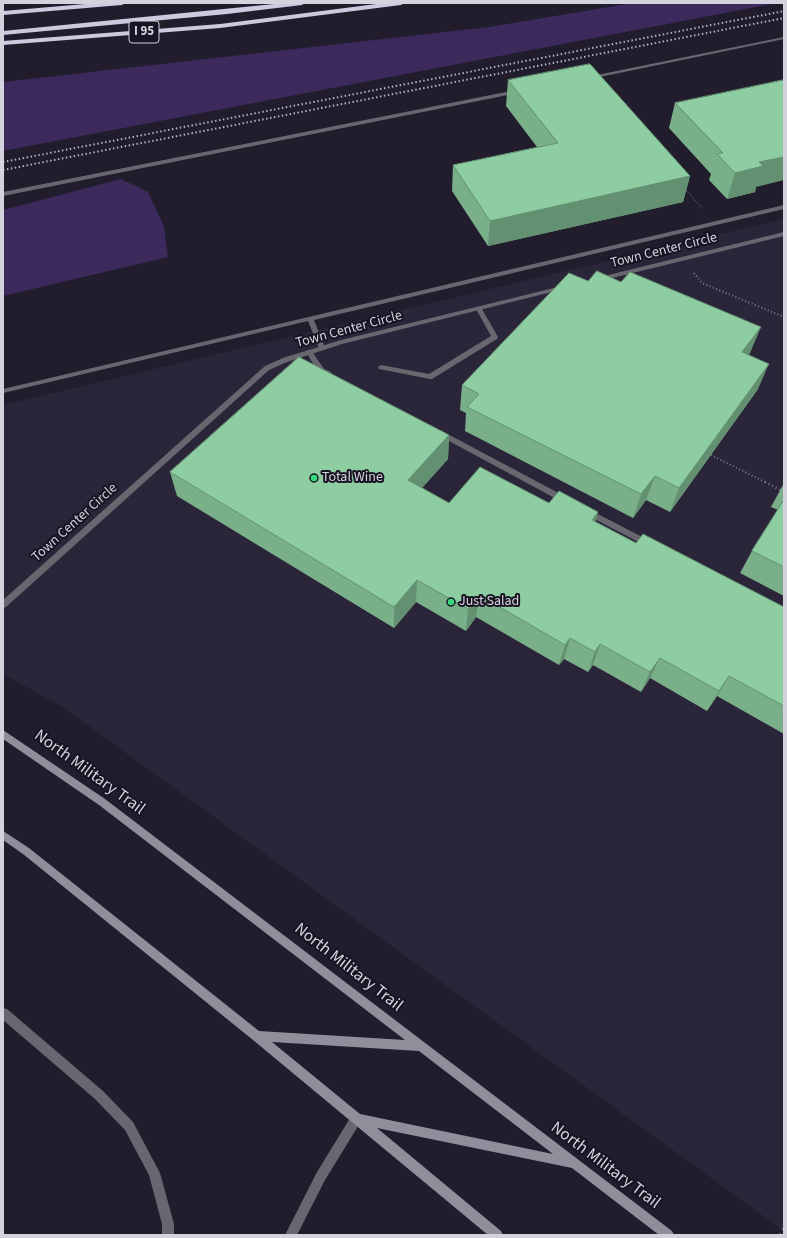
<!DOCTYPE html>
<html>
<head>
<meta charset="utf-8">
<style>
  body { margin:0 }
  #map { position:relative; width:787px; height:1238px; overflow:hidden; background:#221d2d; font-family:"Source Sans 3",sans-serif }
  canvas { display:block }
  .frame { position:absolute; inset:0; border:4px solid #d4d2dc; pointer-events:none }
</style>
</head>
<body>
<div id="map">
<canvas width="787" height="1238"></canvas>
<div class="frame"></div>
</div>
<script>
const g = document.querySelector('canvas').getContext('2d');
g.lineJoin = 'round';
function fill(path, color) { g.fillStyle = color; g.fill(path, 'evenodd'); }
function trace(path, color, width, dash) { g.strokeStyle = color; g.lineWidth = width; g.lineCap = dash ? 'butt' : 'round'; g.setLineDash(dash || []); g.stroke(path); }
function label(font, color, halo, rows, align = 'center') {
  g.font = font + ' "Source Sans 3",sans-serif'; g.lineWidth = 4; g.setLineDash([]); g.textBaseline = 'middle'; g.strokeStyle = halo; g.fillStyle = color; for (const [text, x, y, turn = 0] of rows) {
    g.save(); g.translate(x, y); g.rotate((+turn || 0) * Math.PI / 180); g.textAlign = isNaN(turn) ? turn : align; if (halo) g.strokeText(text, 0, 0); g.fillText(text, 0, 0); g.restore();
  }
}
fill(new Path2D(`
  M784,219V1231L64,708L3,674V405Z`), '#2b253a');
fill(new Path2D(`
  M633,3H777L3,151V82L489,27Z
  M121,179L148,192L164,226L168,257L3,296V210Z`), '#3b2a5b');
trace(new Path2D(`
  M685,189L702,208`), '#817d8a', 1.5, [0.5, 2]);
trace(new Path2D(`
  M694,273L702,283L784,317
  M711,455L767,483`), '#817d8a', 2, [1, 2.5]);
trace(new Path2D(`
  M765,482L782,491`), '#817d8a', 2.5, [1, 3]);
trace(new Path2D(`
  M780,1235L784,1228`), '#817d8a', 3, [1.5, 4]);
fill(new Path2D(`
  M784,37V39L590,79L587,77Z
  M516,90L518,91V93L3,196V192Z
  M784,205V209L314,320L325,348L322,350L319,348L308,321L3,393V389Z
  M479,307L482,309L498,337L497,339L432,379H430L379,369L378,367L381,365L429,374L491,336L476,309Z
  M307,350H311L324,369L331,372V376C319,377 312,361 306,352Z
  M440,430L568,498L569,500L568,502H562L438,435L437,433L438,431Z
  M588,509L652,542L653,544L652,546H646L585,514L584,512Z
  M3,1008L7,1009L103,1091L133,1122L160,1173L174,1224V1235H162V1224L149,1175L125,1130L95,1099L3,1020Z
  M356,1114L360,1115L361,1119L360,1123L325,1180L297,1235H285L317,1172L352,1115Z`), '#68666f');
fill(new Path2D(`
  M784,232V236L600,281L597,279L600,277Z
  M562,286L564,287V289L342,344L287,362L269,370L6,607L3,608V600L265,366L283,358L341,340Z`), '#68666f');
fill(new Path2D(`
  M3,730L105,799L672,1231L674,1235H659L572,1168L377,1128L501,1231L503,1235H488L253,1040L23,854L3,840V831L29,848L259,1031L405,1040L99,805L3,739ZM272,1042L419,1051L553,1154L360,1114Z`), '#918e9c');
fill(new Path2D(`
  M97,3H125L122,5L3,15V11Z
  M284,3H305L302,5L227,14L3,35V31Z
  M384,3H404L401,5L220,28L3,45V41L220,24Z`), '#cec9de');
trace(new Path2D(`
  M3,162L784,11
  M3,170L784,18`), '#b3b1bc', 2, [1.5, 2.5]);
fill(new Path2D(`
  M508,80L690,176L683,202L488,246L452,191L453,165L537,147L506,106Z
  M675,103L756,187L755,192L727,199L709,180L711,174L669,128Z
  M750,353L748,355L758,389L670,512L646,500L633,518L465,431L466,413L460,410L462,385Z
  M449,435L448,459L422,488L449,503H549L598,512L595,522L636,543L784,607V734L717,696L707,711L650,678L641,692L593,665L588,672L564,659L559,665L476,617L466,631L416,602L394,628L177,496L170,472Z
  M784,483V596L740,573L752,551L778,510L771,507Z`), '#79b08a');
fill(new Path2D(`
  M784,157V180L756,187L755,192L727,199L735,173L759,162Z
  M690,176L683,202L488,246L490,221Z
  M761,327L750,353L732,377L742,352Z
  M769,364L758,389L670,512L679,488Z
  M449,435L448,459L407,504L408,480Z
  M655,476L646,500L633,518L641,494Z
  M598,512L592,535V520Z
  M417,580L416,602L394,628V607Z
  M479,595L476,617L466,631L468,609Z
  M570,638L564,659L559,665L565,645Z
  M600,644L593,665L588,672L595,652Z
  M660,658L650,678L641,692L650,672Z
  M729,676L717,696L707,711L719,691Z`), '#639071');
const building = new Path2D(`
  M590,64L690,176L490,221L453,165L558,143L508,80Z
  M784,80V157L759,162L763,166L735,173L717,154L723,153L675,103Z
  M597,271L621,282L630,272L761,327L742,352L769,364L679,488L655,476L641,494L467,407L479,394L462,385L569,273L588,281Z
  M299,357L449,435L408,480L449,503L480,467L549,503L559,491L598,512L592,520L636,543L643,534L784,607V706L729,676L719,691L660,658L650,672L600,644L595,652L570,638L565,645L479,595L468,609L417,580L394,607L170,472Z
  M784,500V567L752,551Z`);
fill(building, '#8dcda1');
trace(building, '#639071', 1);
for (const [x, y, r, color] of [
  [314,478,4,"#36d880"],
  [451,602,4,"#36d880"]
]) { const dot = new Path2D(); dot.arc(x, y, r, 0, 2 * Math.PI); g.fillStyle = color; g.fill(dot); trace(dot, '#191423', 1.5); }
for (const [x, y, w] of [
  [144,32,30]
]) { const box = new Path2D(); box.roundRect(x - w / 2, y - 11, w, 22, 3); g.fillStyle = '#191423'; g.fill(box); trace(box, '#d4d2dc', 1); }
label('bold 13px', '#d4d2dc', null, [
  ["I 95",144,32]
]);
label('14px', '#d4d2dc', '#191423', [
  ["Town Center Circle",664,251,-14],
  ["Town Center Circle",349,330,-15],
  ["Town Center Circle",75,523,-42]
]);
label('14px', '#d4d2dc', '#191423', [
  ["Total Wine",322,478],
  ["Just Salad",459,602]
], 'left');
label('17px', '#d4d2dc', '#191423', [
  ["North Military Trail",89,773,36],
  ["North Military Trail",348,968,38],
  ["North Military Trail",605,1166,37]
]);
</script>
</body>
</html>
